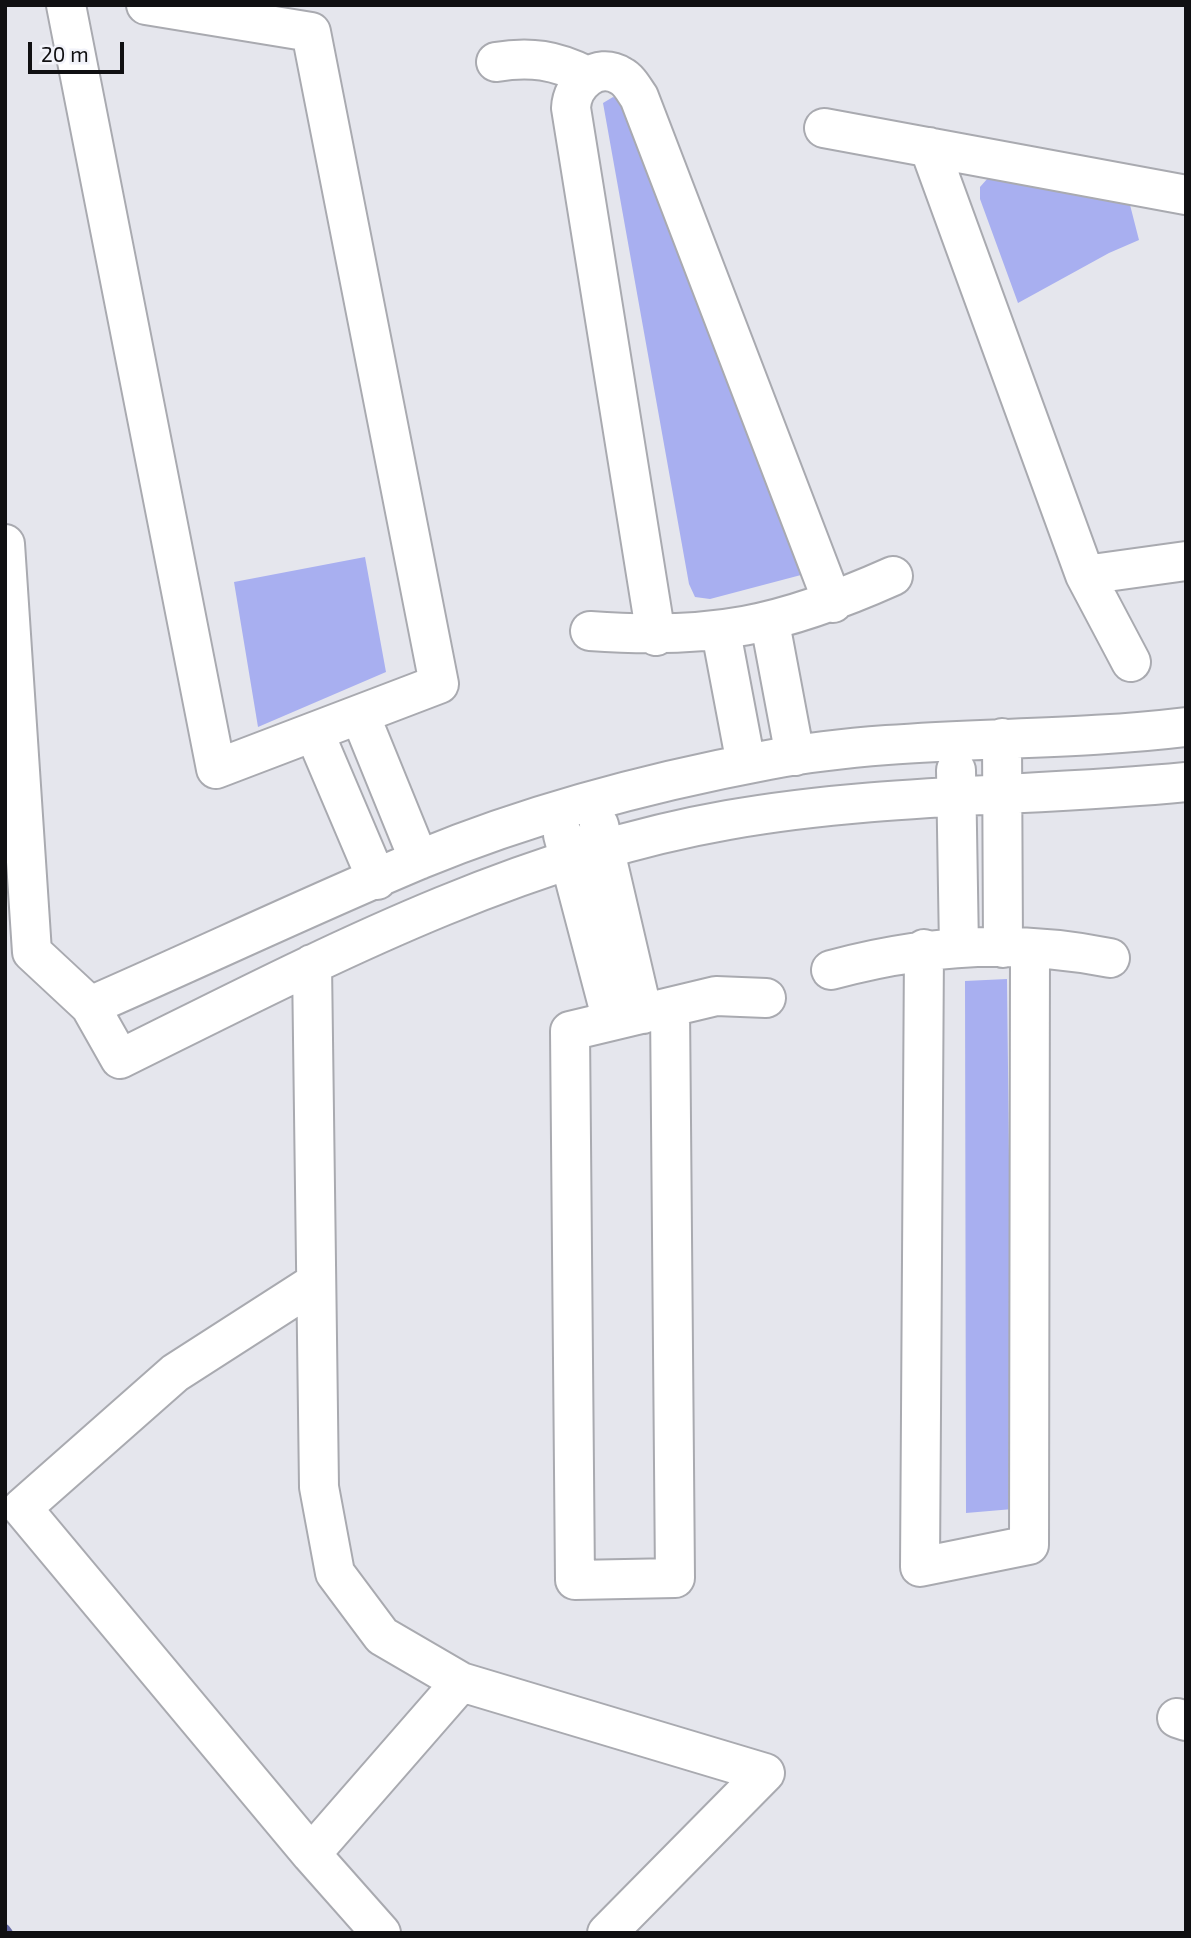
<!DOCTYPE html>
<html>
<head>
<meta charset="utf-8">
<style>
  body { margin:0 }
  #map { position:relative; width:1191px; height:1938px; overflow:hidden; background:#e5e6ed; font-family:"Exo 2",sans-serif }
  canvas { display:block }
  .frame { position:absolute; inset:0; border:7px solid #101012; pointer-events:none }
  .scale { position:absolute; left:28px; top:42px; width:96px; height:32px; box-sizing:border-box; border:4px solid #101012; border-top:0; padding-left:9px; font-size:21px; line-height:24px; white-space:nowrap; color:#101012; -webkit-text-stroke:5px #f2f3fa; paint-order:stroke }
</style>
</head>
<body>
<div id="map">
<canvas width="1191" height="1938"></canvas>
<div class="frame"></div>
<div class="scale">20 m</div>
</div>
<script>
const g = document.querySelector('canvas').getContext('2d');
g.lineJoin = 'round';
function fill(path, color) { g.fillStyle = color; g.fill(path, 'evenodd'); }
function trace(path, color, width, dash) { g.strokeStyle = color; g.lineWidth = width; g.lineCap = dash ? 'butt' : 'round'; g.setLineDash(dash || []); g.stroke(path); }
fill(new Path2D(`
  M613,97L628,103L801,575L710,599L695,597L689,584L603,103Z
  M988,178L1129,201L1139,240L1109,253L1018,303L980,199V187Z
  M365,557L386,672L258,727L234,582Z
  M1007,979L1013,1509L966,1513L965,981Z`), '#a8aff0');
trace(new Path2D(`
  M5,1929L8,1933`), '#666ba5', 10);
const street = new Path2D(`
  M66,5L216,769L439,684L311,32L146,5
  M496,62C530,56 556,60 587,76
  M824,128L1186,195
  M929,147L1085,575L1131,662
  M5,544L32,952L90,1006
  M1085,575L1186,561
  M770,623L795,756
  M590,631C712,640 781,626 893,576
  M721,632L746,764
  M656,636L571,108C572,84 597,61 621,76C629,80 634,90 639,97L833,603
  M360,715L419,860
  M1186,727C1047,744 906,734 768,760C651,782 530,814 421,859C309,906 200,958 90,1006L120,1059C316,962 511,858 728,820C880,793 1033,797 1186,782
  M314,732L377,880
  M1002,738L1003,948
  M956,770L959,948
  M599,825L643,1014
  M563,835L612,1021
  M924,949L920,1567L1029,1545L1030,948
  M312,964L319,1487L335,1573L382,1636L461,1682L765,1773L607,1933
  M831,970C922,945 1017,939 1110,958
  M670,1007L675,1578L575,1580L570,1031L716,996L766,998
  M315,1283L175,1373L22,1508L311,1854L381,1933
  M1177,1718L1186,1721
  M311,1854L461,1682`);
trace(street, '#a9aab0', 42);
trace(street, '#fff', 38);
</script>
</body>
</html>
